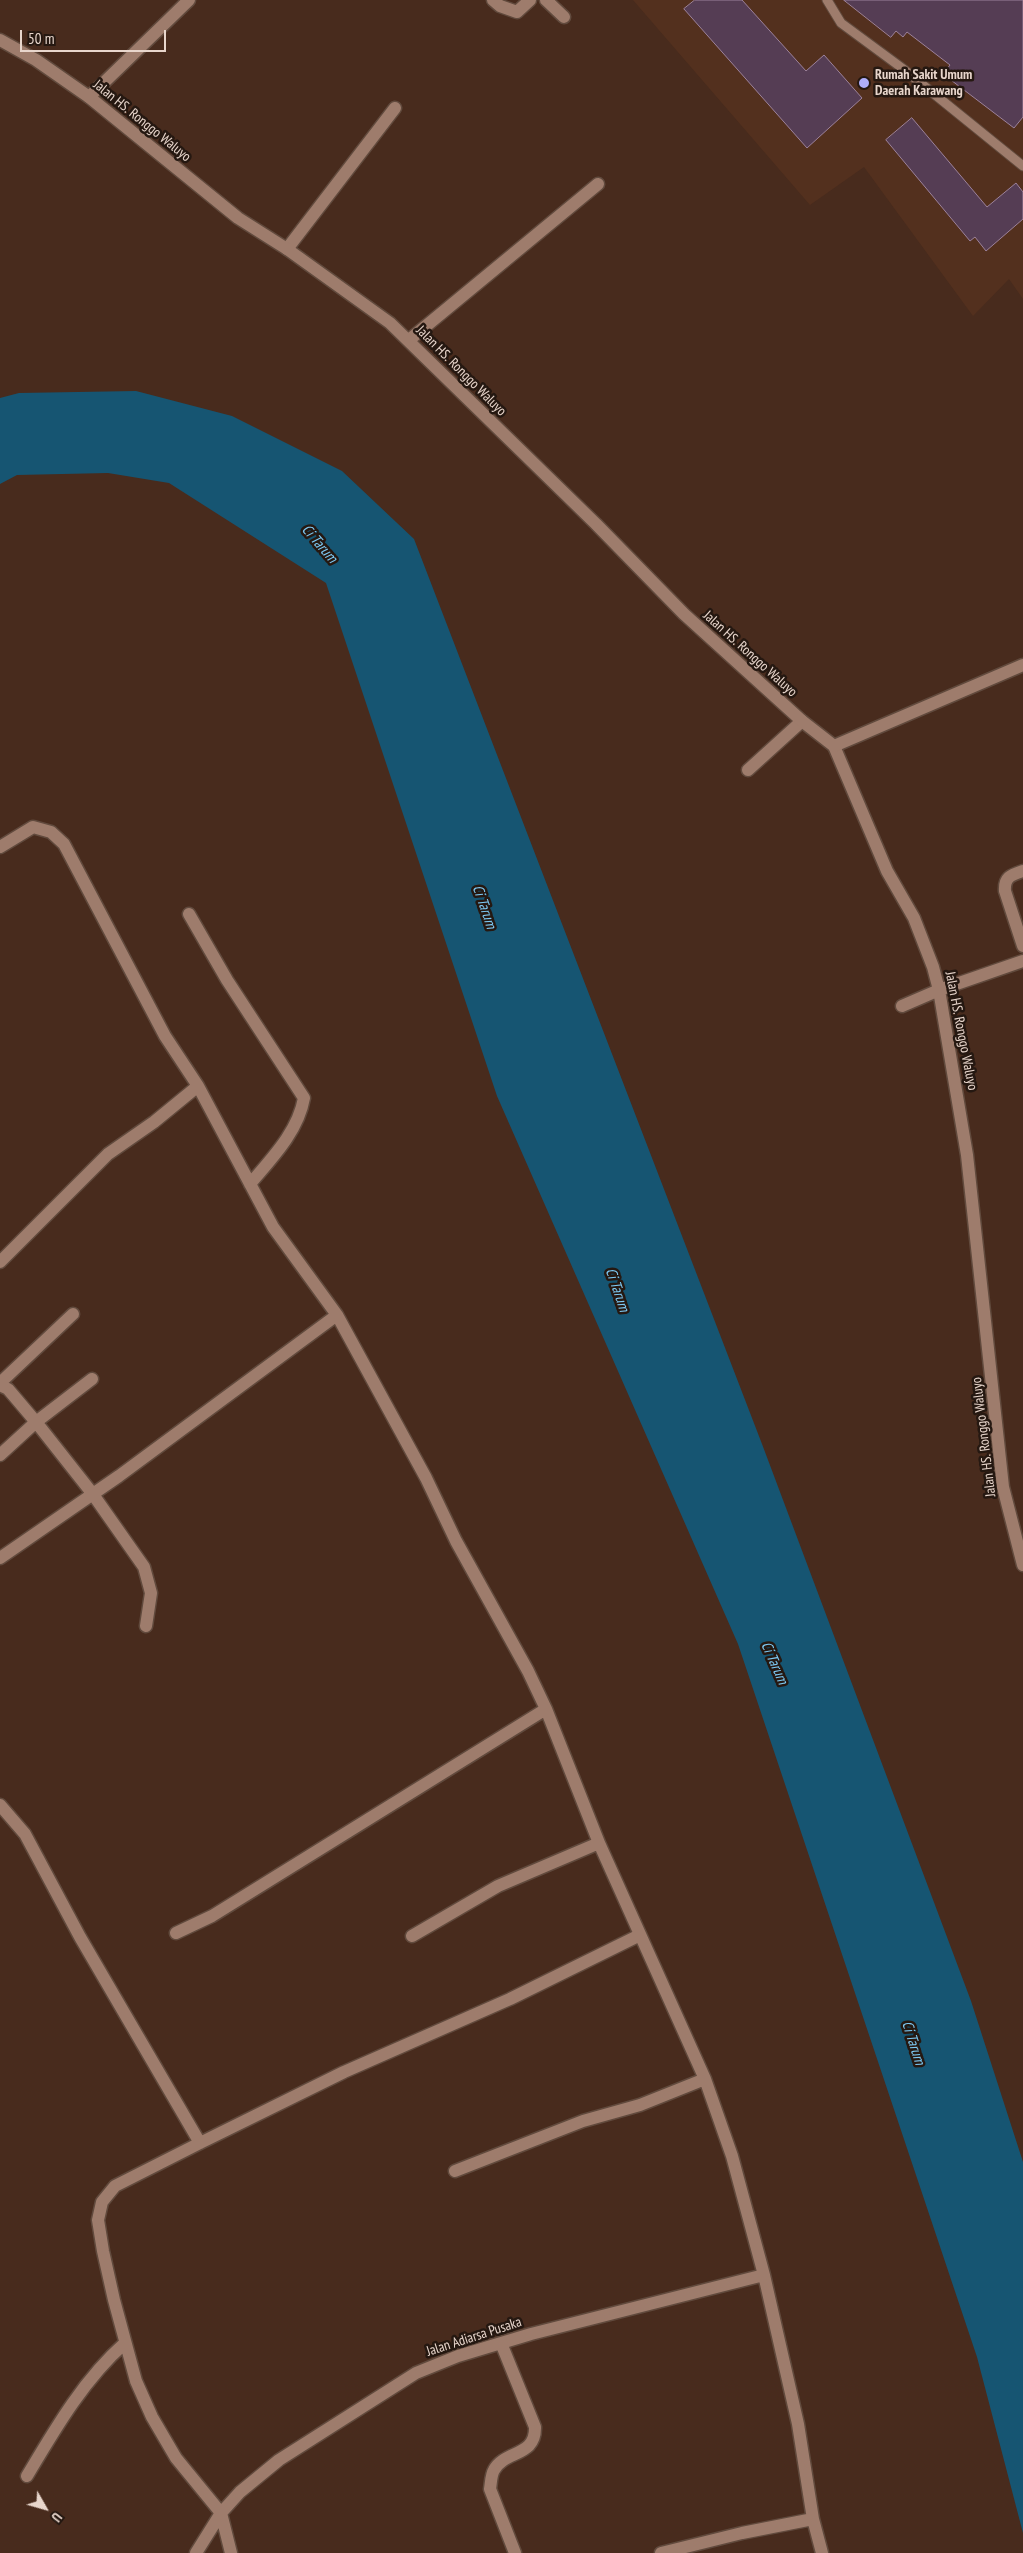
<!DOCTYPE html>
<html>
<head>
<meta charset="utf-8">
<style>
  body { margin:0 }
  #map { position:relative; width:1023px; height:2553px; overflow:hidden; background:#482b1d; font-family:"PT Sans Narrow",sans-serif }
  canvas { display:block }
  .north { position:absolute; left:20px; top:2483px; width:50px; height:50px; -webkit-text-stroke:4px #251811; paint-order:stroke; rotate:128deg; font-size:14px; font-weight:700; line-height:20px; text-align:center; color:#e8d6cc }
  .north::after { content:''; display:block; margin:auto; width:18px; height:22px; background:#e8d6cc; clip-path:polygon(50% 0,100% 100%,50% 72%,0 100%) }
  .scale { position:absolute; left:20px; top:30px; width:146px; height:22px; box-sizing:border-box; border:2px solid #e8d6cc; border-top:0; padding-left:6px; font-size:15px; line-height:18px; white-space:nowrap; color:#e8d6cc; -webkit-text-stroke:4px #251811; paint-order:stroke }
</style>
</head>
<body>
<div id="map">
<canvas width="1023" height="2553"></canvas>
<div class="north">U</div>
<div class="scale">50 m</div>
</div>
<script>
const g = document.querySelector('canvas').getContext('2d');
g.lineJoin = 'round';
function fill(path, color) { g.fillStyle = color; g.fill(path, 'evenodd'); }
function trace(path, color, width, dash) { g.strokeStyle = color; g.lineWidth = width; g.lineCap = dash ? 'butt' : 'round'; g.setLineDash(dash || []); g.stroke(path); }
function label(font, color, halo, rows, align = 'center') {
  g.font = font + ' "PT Sans Narrow",sans-serif'; g.lineWidth = 5; g.setLineDash([]); g.textBaseline = 'middle'; g.strokeStyle = halo; g.fillStyle = color; for (const [text, x, y, turn = 0] of rows) {
    g.save(); g.translate(x, y); g.rotate((+turn || 0) * Math.PI / 180); g.textAlign = isNaN(turn) ? turn : align; if (halo) g.strokeText(text, 0, 0); g.fillText(text, 0, 0); g.restore();
  }
}
fill(new Path2D(`
  M633,0H1023V299L1009,279L973,316L864,167L810,205Z`), '#53301e');
fill(new Path2D(`
  M136,391L232,416L342,471L414,539L762,1444L971,2001L1023,2162V2533L977,2357L738,1644L497,1096L326,583L169,483L108,473L17,475L0,484V398L19,393Z`), '#165572');
const building = new Path2D(`
  M695,0H742L806,71L824,55L862,98L807,148L684,9Z
  M844,0H1023V117L1014,128L943,74L950,65L907,32L903,37L896,31L891,37Z
  M912,118L987,207L1016,183L1023,192V219L986,251L975,237L970,241L886,140Z`);
fill(building, '#553d54');
trace(building, '#9c829b', 1);
const lane = new Path2D(`
  M827,0L841,23L902,68L1023,166`);
const street = new Path2D(`
  M493,0L500,6L517,12L530,0
  M546,0L564,17
  M89,97L189,0
  M287,249L395,108
  M409,340L598,184
  M834,746L887,871L914,918L933,967L939,990L967,1155L1003,1487L1023,1565
  M748,770L802,721
  M0,847L33,827L51,832L64,844L165,1036L198,1086L273,1227L337,1315L426,1478L456,1541L528,1671L546,1709L599,1843L705,2079L732,2156L764,2275L798,2424L813,2519L822,2553
  M1023,871C1011,875 1004,877 1005,891L1023,946
  M189,914L227,980L304,1098C298,1132 271,1159 250,1184
  M902,1006L939,990L1023,961
  M0,1262L108,1154L154,1122L198,1086
  M0,1383L73,1314
  M0,1385L8,1389L36,1422L92,1493L144,1567L151,1593L146,1626
  M0,1455L36,1422L92,1379
  M0,1558L119,1476L337,1315
  M0,1805L25,1834L80,1937L200,2143
  M176,1933L212,1916L546,1709
  M412,1936L498,1886L599,1843
  M455,2171L583,2121L640,2105L705,2079
  M501,2343L535,2427C536,2457 505,2450 494,2470C491,2475 491,2483 490,2489L515,2553
  M27,2476C55,2429 84,2379 125,2343
  M196,2553L221,2513L240,2492L279,2460L416,2373L458,2356L531,2334L764,2275
  M231,2553L221,2513L176,2458L152,2417L136,2381L114,2300L103,2251L98,2220L102,2202L115,2186L200,2143L344,2072L510,1999L640,1935
  M661,2553L742,2533L813,2519`);
const secondary = new Path2D(`
  M0,40L36,60L89,97L238,218L287,249L390,323L596,524L684,614L802,721L834,746L1023,665`);
trace(lane, '#614a3d', 11);
trace(street, '#614a3d', 15);
trace(secondary, '#614a3d', 15);
trace(lane, '#9e7c6c', 9);
trace(street, '#9e7c6c', 12);
trace(secondary, '#9e7c6c', 12);
for (const [x, y, r, color] of [
  [864,83,6,"#aeaefb"]
]) { const dot = new Path2D(); dot.arc(x, y, r, 0, 2 * Math.PI); g.fillStyle = color; g.fill(dot); trace(dot, '#251811', 2); }
label('bold 14px', '#e8d6cc', '#251811', [
  ["Rumah Sakit Umum",875,75],
  ["Daerah Karawang",875,91]
], 'left');
label('14px', '#e8d6cc', '#251811', [
  ["Jalan HS. Ronggo Waluyo",142,121,39],
  ["Jalan HS. Ronggo Waluyo",461,371,45],
  ["Jalan HS. Ronggo Waluyo",750,654,42],
  ["Jalan HS. Ronggo Waluyo",961,1031,79],
  ["Jalan HS. Ronggo Waluyo",984,1437,-97],
  ["Jalan Adiarsa Pusaka",474,2337,-18]
]);
label('italic 15px', '#7dc9f3', '#251811', [
  ["Ci Tarum",319,544,49],
  ["Ci Tarum",484,907,71],
  ["Ci Tarum",617,1290,71],
  ["Ci Tarum",774,1663,66],
  ["Ci Tarum",913,2043,72]
]);
</script>
</body>
</html>
